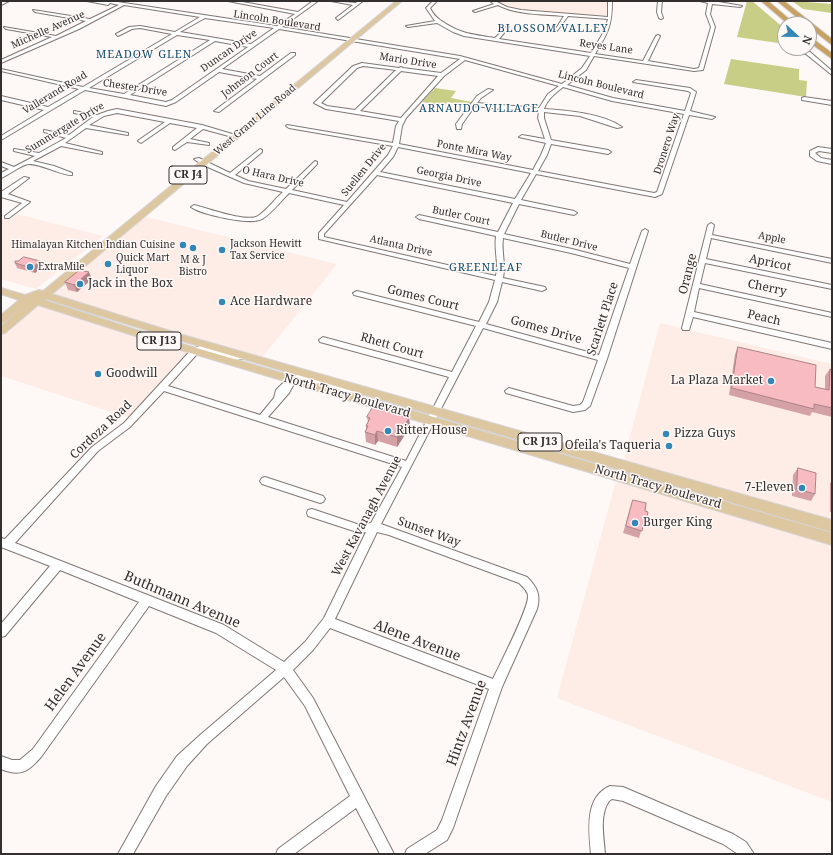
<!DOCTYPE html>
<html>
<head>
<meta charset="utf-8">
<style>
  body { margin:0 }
  #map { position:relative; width:833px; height:855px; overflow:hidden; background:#fef8f6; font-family:"Noto Serif",serif }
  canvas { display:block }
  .frame { position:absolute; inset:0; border:2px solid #332f2e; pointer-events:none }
  .north { position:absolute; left:777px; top:16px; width:40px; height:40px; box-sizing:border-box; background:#fef8f6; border:1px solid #ada8a6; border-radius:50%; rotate:112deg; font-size:11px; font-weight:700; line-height:16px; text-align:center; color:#332f2e }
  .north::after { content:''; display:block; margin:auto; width:14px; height:18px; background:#3386b6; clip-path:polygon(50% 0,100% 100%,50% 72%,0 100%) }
</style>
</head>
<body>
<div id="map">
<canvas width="833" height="855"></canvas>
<div class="frame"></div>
<div class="north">N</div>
</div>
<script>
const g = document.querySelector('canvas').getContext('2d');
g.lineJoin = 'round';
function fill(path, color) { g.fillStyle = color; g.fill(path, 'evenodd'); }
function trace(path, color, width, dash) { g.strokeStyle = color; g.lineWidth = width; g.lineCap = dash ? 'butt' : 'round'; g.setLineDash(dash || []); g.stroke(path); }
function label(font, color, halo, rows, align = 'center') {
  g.font = font + ' "Noto Serif",serif'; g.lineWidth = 3; g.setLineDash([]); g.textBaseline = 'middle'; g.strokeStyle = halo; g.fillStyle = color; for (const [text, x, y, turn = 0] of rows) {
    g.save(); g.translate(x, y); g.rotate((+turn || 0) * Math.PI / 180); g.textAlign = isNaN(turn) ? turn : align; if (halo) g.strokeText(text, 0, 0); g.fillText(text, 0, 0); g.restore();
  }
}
fill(new Path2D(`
  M498,1H607V15L602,16L530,11L509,6Z
  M17,214L103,236L36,289L1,279V218L9,220Z
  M142,216L337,264L261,359L48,294Z
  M38,304L191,352L130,418L1,376V334Z
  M660,323L832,364V522L623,463Z
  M617,477L832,541V802L557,698Z`), '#feede6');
fill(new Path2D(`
  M747,1H752L785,29V44L737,37Z
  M792,1L832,4V13L803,9Z
  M731,59L799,69V80L807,81L806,97L724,84Z
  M435,88L456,91L451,98L472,102L469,106L447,102L444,106L422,102Z`), '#c8ce86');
const minor = new Path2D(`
  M4,1H9L1,5V2Z
  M87,1H111L277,26L295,14L228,1H237L298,12L313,1H318L282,27L460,56L562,84L582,68L590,56L464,36L453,32L437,23L408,27L406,26L435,21L426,8L433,1H437L430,8C433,14 436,17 440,20C461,34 469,34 495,38L507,26L509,27L499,39L591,53L605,30L608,19L568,16L557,31L555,30L564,16C543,14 517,15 498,5L475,12L473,11L494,4L490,1H495L507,7L521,10L608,17V1H612C612,26 608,33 595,54L643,61L656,36L658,35L660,36L648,61L694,69L699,68L711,27L706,14L708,3L700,1H713L742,6L740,7L712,4L710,14L715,27L703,70L694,71L594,56L586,70L567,85L613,98L685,111L691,93L688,91L633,82L636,80L690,88L696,92L690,111L715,117L712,119L689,115L662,194L655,197L536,174L521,200L574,211L577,213L574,215L519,204L504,234L572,249L630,264L642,231L645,229L648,231L607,359L590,406L585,410L573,412L506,393L505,391L509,388L573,406L580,405L583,402L598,360L483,328L381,524L527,577C537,587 541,595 537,609L502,687L453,828L447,840L425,854H405L407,849L437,830L442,820L489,689L330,628L313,650L293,670L313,698L394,854H380L356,808L294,854H276L278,849L350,796L305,706L284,677L207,744L187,766L166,796L133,854H118L156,786L177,756L199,736L276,670L216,633L149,606L41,757C28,772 20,777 1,769V756L12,760H20L33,749L139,602L60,570L5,636L1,637V624L50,566L1,547V538L5,539L92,447L124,423L192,349L201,346L234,354L244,353L248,356C240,365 212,354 201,352L198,353L168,386L260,415L274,398L276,390L288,378L300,374L344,386L364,388L365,390C357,399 312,383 300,380L295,382L289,393L268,417L406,461L449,377L320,342L319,340L323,337L452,372L476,326L354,295L353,293L357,291L479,322L489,302L495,280L319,239V233L344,205L289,193C282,200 270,215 262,219C251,226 200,214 191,207L194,205C207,208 247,223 258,216C267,210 275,199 283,192L244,183L201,164L194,159L199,158L230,173L260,149L262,150V152L235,175L248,181L286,189L315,161L317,162V164L292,190L347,202L388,155L393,146L289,128L286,126L287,125L393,143L396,126L399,121L326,109L314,103L353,66L362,63L399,68L401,67L403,68L441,73L460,59L279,29L222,69L260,76L291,53H295V55L219,112L214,111L257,79L219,72L176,102L166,106L85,90L1,140V136L44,110L1,100V96L48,107L79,89L1,71V69L83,87L172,34L140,28L132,29L118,36L116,34L129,27L140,26L175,32L200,17L124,5L79,29L1,63V60L52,37L6,29L4,27L56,36L86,21L35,12L33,10L90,19L119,5L110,3L108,5ZM205,18L274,28L251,44L180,32ZM177,35L210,40L124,94L89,88ZM215,41L248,47L172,100L166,102L130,95ZM465,60L559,86L548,94L539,108L477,103L481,98L493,90L488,89L477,96L456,124L457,129H461L462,124L475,106L501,109L539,112L538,118L545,139L522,135L519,137L546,143L541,155L533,170L399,144L402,126L406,118L444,76ZM363,66L396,70L355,110L327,106L321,103L357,68ZM401,71L438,76L401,118L360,111ZM563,87L612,101L684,114L657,192L654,193L538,171L547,155L551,144L608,154L611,152L608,150L551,140L544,118V112L580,116L617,128L622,127C604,114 566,110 544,109C547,99 556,93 563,87ZM398,147L531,173L515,199L380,172L393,157ZM377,175L513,203L498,232L419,215L416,217L419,219L496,236C494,250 499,263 496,276L324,237V234ZM503,238L571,253L629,268L599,355L486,324L497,302L502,282L542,291L546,289L545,287L503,278C506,264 501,251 503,238ZM164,391L402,467L371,523L360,525L312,509L308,510L307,513L308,516L360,533L366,532L324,618L305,642L284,662L224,625L15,543L98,451L130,427ZM377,532L389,535L519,583C523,587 528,591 528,596C529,608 500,664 493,679L335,619Z
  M331,1L356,3L358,1H363L338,20L336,18L353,5Z
  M658,1H662L661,12L663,18L661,19L659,18L657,12Z
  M796,48L810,52L832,71V75L806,54L796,50Z
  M804,97L832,101V105L802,100V98Z
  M117,109L202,125L239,136L236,138L203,129L190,139L209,143V145L187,142L175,150L173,149V147L197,128L170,123L141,143L138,141L139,140L165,122L117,113L104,116L89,125L128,133V135L86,128L65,143L102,152V154L61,146L33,161L54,166L72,173V175C63,176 42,164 29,164C22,164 9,175 1,178V173L9,169L1,166V162L14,167L35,156L14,151V149L39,153L66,138L44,132V130L69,135L93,117L74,113V111L97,115L108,111Z
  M818,147L832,149V153L819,151L815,153L821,158L832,160V164L817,161L810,156V151Z
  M24,177L29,178L8,194L30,202L9,218H5V216L22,203L1,197V192Z
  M711,223L714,225L712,235L832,259V263L711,238L706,259L832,285V289L705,263L700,284L832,313V317L699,288L694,312L832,343V349L693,317L689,330H683L682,328L708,225Z
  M265,477L323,496L325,499L323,502L320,503L262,484L260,481L262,478Z
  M610,786L623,787L733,834L746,842L754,854H738L723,844L623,801L612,799L609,801C599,816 604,837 605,854H591C589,831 584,797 610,786Z`);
const major = new Path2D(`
  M396,1H402L52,294L183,335L832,520V532L175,339L46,299L44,300L162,338L832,533V545L154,342L38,305L5,333L1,334V326L29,302L5,322L1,323V315L19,300L1,294V288L25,295L39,290L43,291Z`);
const highway = new Path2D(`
  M761,1H768L795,24H788Z
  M777,1H784L832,39V45L809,27V24H805Z
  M809,36L832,53V59L809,42Z`);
trace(minor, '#807874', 2);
trace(major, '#d6d5d5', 2);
trace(highway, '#d6d5d5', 2);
fill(minor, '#fff');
fill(major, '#ddc7a1');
fill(highway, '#c7a162');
fill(new Path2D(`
  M40,261L43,266L35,273L17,268L15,263Z
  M92,279L77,292L68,290L65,282Z
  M738,347L815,387L825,389V376L830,369L832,370V417L812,412L810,416L729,395L735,354Z
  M401,415L409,418L410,427L397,447L378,441L375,445L366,442L365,432L366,430V426L368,422L367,417Z
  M798,468L815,494L811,501L792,496L793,475Z
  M832,481V512H830V483Z
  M633,500L645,511L646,521L642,528L639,538L623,533Z`), '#d4a1a6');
fill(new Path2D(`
  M40,261L43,266L35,273L32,268Z
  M89,272L92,279L77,292L74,285Z
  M409,418L410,427L397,447V437Z
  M377,431L378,441L375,445V435Z`), '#ad8387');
const building = new Path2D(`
  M24,257L40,261L32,268L15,263V261H18Z
  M80,270L89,272L74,285L65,282Z
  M738,347L816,365L815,387L829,390L830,369L832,370V408L814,404V409L732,388Z
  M373,407L383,410L385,407L401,412L400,415L409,418L397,437L377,431L375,435L365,432L368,426H366L370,418L367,417Z
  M798,468L816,473L815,494L797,489Z
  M633,500L646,503L645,511L648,512L646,521L644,520L642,531L626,526Z`);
fill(building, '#f7bbc1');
trace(building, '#ad8387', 1);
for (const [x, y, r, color] of [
  [183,245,4,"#3386b6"],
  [193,248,4,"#3386b6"],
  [222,250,4,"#3386b6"],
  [108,264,4,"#3386b6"],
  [30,267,4,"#3386b6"],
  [80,284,4,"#3386b6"],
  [222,302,4,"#3386b6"],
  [98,374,4,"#3386b6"],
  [771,381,4,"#3386b6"],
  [388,431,4,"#3386b6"],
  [666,434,4,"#3386b6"],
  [669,446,4,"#3386b6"],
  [802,488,4,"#3386b6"],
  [635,523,4,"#3386b6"]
]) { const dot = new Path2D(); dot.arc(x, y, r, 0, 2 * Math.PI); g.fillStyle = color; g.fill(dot); trace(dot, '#fef8f6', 1.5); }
label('10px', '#332f2e', '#fef8f6', [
  ["Lincoln Boulevard",277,21,9],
  ["Michelle Avenue",48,30,-24],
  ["Reyes Lane",606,47,8],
  ["Duncan Drive",229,51,-35],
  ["Mario Drive",408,61,9],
  ["Johnson Court",250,75,-37],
  ["Lincoln Boulevard",601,85,14],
  ["Chester Drive",135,88,9],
  ["Vallerand Road",55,93,-31],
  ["West Grant Line Road",255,120,-40],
  ["Summergate Drive",65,128,-31],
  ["Dronero Way",667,144,-72],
  ["Ponte Mira Way",474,151,11],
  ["Suellen Drive",364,170,-51],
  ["O Hara Drive",273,177,13],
  ["Georgia Drive",449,177,12],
  ["Butler Court",461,216,12],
  ["Apple",772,238,11],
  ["Butler Drive",569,241,14],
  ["Atlanta Drive",401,246,13]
]);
label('10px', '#332f2e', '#fef8f6', [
  ["Jackson Hewitt",230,244],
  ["Tax Service",230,256],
  ["Himalayan Kitchen Indian Cuisine",175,245,"right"],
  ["Quick Mart",116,258],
  ["Liquor",116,270],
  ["M & J",193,260,"center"],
  ["Bistro",193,272,"center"],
  ["ExtraMile",38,267]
], 'left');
g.letterSpacing = '1px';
label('11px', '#0f4c6c', '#fef8f6', [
  ["BLOSSOM VALLEY",553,29],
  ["MEADOW GLEN",144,55],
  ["ARNAUDO VILLAGE",479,109],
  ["GREENLEAF",486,268]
]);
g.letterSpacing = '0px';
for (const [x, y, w] of [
  [188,175,38],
  [159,341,44],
  [540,442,44]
]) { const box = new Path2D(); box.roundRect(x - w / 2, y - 9, w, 18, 3); g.fillStyle = '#fef8f6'; g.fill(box); trace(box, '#332f2e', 1); }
label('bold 11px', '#332f2e', null, [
  ["CR J4",188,175],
  ["CR J13",159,341],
  ["CR J13",540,442]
]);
label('12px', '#332f2e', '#fef8f6', [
  ["Apricot",770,263,12],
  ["Orange",688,274,-76],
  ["Cherry",767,288,12],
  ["Gomes Court",423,298,14],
  ["Peach",764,318,13],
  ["Scarlett Place",603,319,-72],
  ["Gomes Drive",546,330,16],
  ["Rhett Court",392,346,16],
  ["North Tracy Boulevard",347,396,16],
  ["Cordoza Road",101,430,-43],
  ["North Tracy Boulevard",658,487,16],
  ["West Kavanagh Avenue",367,516,-62],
  ["Sunset Way",429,532,20]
]);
label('12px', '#332f2e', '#fef8f6', [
  ["Jack in the Box",88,284],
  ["Ace Hardware",230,302],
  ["Goodwill",106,374],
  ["La Plaza Market",763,381,"right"],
  ["Ritter House",396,431],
  ["Pizza Guys",674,434],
  ["Ofeila's Taqueria",661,446,"right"],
  ["7-Eleven",794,488,"right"],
  ["Burger King",643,523]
], 'left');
label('14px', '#332f2e', '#fef8f6', [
  ["Buthmann Avenue",182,600,23],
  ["Alene Avenue",417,641,21],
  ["Helen Avenue",76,672,-54],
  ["Hintz Avenue",467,723,-70]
]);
</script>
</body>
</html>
